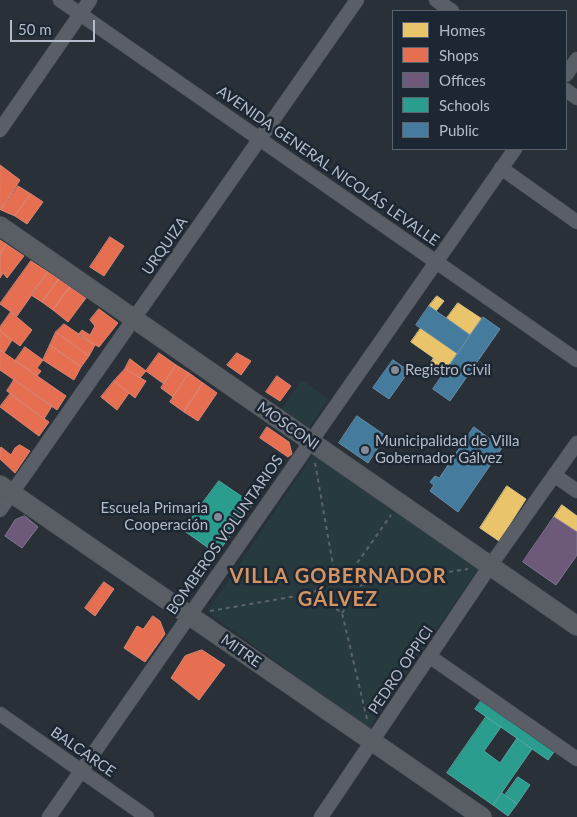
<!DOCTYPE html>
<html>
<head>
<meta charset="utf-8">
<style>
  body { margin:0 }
  #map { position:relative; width:577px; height:817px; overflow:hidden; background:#2a3038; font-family:Lato,sans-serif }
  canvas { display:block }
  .legend { position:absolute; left:392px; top:10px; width:175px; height:140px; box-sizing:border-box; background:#1d2633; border:1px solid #59626f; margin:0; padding:6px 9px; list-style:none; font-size:15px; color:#b4bcc9 }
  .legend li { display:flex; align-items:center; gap:10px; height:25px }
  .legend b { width:25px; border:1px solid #59626f }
  .scale { position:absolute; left:10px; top:20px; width:85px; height:22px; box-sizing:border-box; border:2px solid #b4bcc9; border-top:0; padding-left:6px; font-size:15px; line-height:18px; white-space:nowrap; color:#b4bcc9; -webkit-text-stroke:4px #1d2633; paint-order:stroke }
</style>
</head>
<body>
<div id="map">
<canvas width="577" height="817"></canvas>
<ul class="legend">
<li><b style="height:14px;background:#e9c46a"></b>Homes</li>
<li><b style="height:14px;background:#e76f51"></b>Shops</li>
<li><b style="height:14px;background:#6d597a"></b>Offices</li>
<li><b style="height:14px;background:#2a9d8f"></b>Schools</li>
<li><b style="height:14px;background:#457b9d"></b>Public</li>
</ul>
<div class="scale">50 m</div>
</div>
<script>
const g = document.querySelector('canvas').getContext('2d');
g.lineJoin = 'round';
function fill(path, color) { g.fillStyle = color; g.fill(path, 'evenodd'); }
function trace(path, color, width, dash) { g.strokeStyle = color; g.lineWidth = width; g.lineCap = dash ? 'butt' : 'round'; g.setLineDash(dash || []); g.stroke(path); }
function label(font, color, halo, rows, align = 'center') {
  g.font = font + ' Lato,sans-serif'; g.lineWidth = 5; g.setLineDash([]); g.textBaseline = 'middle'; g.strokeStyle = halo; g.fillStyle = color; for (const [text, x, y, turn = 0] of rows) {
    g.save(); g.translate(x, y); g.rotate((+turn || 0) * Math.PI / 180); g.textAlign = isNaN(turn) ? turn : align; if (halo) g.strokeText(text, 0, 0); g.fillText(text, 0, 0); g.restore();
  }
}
fill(new Path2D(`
  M302,380L329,399L308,429L281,410Z
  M316,450L482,563L369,728L207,612Z`), '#273a3e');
const homes = new Path2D(`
  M437,296L444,301L436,311L429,306Z
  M458,303L482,319L470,335L447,318Z
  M421,328L458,354L448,368L411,342Z
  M434,358L448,368L442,376L428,367Z
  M507,486L526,499L499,541L480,528Z
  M562,505L577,516V532L554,517Z`);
fill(homes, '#e9c46a');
trace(homes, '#d9c286', 1);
const shops = new Path2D(`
  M0,165L20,180L1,210L0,209Z
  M18,186L31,194L15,216L1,210Z
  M31,194L43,202L27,224L15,216Z
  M110,237L124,246L104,276L90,267Z
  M0,240L6,244L0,255Z
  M6,244L24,256L7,278L3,273L0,278V255Z
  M31,261L48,272L17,316L0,304Z
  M48,272L59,279L42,302L31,295Z
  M59,279L70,287L53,310L42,302Z
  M70,287L86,298L68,322L53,310Z
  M99,309L118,323L99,347L78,335L82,330L90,335L95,326L90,320Z
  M11,312L32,330L20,346L0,331V327Z
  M64,324L95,345L89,356L56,332Z
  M0,331L12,340L4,353L0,350Z
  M56,332L89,356L81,367L50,345Z
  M50,345L81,367L74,380L43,360Z
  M25,347L43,360L37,368L41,371L37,376L15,361Z
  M0,350L66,396L57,410L0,370Z
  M159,353L176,365L164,384L146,371Z
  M237,353L251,361L241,375L227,365Z
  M130,359L146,371L140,378L125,369Z
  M176,365L189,373L173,397L161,388Z
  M125,369L146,381L135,398L114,381Z
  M189,373L203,383L184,412L170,402Z
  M277,376L291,386L280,401L266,392Z
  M14,380L52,406L44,419L7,391Z
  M114,381L129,393L117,410L101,397Z
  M203,383L217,393L198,421L184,412Z
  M10,394L49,422L39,436L0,407Z
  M267,427L289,442L292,454L288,457L260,438Z
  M20,445L30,451L15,473L0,459V449L1,447L11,455L15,448Z
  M104,582L114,589L95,616L85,608Z
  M153,616L160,621L165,634L145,662L124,648L137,626L143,629Z
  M202,650L225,665L199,700L171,678L185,656Z`);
fill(shops, '#e76f51');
trace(shops, '#d88675', 1);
const offices = new Path2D(`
  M25,516L38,527L22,548L5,536L15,520Z
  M554,517L577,532V555L556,585L523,562Z`);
fill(offices, '#6d597a');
trace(offices, '#827792', 1);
const schools = new Path2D(`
  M219,481L253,504L217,554L183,530Z
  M484,697L557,748L548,760L475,709Z
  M486,717L501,727L484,751L500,763L517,738L532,749L493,805L447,773Z
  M518,777L530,785L517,804L505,795Z
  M502,793L517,804L508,816L493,805Z`);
fill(schools, '#2a9d8f');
trace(schools, '#53a6a0', 1);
const public = new Path2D(`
  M429,306L470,335L458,354L416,325Z
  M483,317L500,329L450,401L433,389Z
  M393,360L409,371L389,399L373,388Z
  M357,416L386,436L368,463L339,443Z
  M474,427L502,448L458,512L430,491L434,485L430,482L435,476L439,478Z`);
fill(public, '#457b9d');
trace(public, '#668eaa', 1);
const street = new Path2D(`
  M60,0L577,360
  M436,0L452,11
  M566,75L577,59
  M566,90L577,98
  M0,130L90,0
  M501,168L577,222
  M554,475L577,491
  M0,510L357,0
  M429,656L577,759
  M0,714L147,817
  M49,817L515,149
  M321,817L490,566L577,443`);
const secondary = new Path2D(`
  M0,226L577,626
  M0,485L482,817`);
trace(street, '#484c53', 15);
trace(secondary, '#484c53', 20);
trace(new Path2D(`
  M315,463L333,565
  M348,576L391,515
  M362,585L468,569
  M210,611L314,593
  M342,613L361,585L333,566L314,593L342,613L367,719`), '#5d636a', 2, [4, 4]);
trace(street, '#5a5e66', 14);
trace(secondary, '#595d64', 19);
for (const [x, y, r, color] of [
  [395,370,5,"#848b96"],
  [365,450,5,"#848b96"],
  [218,517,5,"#848b96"]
]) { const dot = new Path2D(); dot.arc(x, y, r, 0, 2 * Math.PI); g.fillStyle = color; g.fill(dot); trace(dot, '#1d2633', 2); }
label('15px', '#b4bcc9', '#1d2633', [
  ["AVENIDA GENERAL NICOLÁS LEVALLE",328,166,35],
  ["URQUIZA",165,246,-55],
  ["MOSCONI",288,426,35],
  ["BOMBEROS VOLUNTARIOS",225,535,-55],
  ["MITRE",241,651,35],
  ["PEDRO OPPICI",401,670,-56],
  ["BALCARCE",83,752,35]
]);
label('15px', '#b4bcc9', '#1d2633', [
  ["Registro Civil",405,370],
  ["Municipalidad de Villa",375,441],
  ["Gobernador Gálvez",375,458],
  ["Escuela Primaria",208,508,"right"],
  ["Cooperación",208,525,"right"]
], 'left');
g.letterSpacing = '1px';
label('bold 20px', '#d59563', '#1d2633', [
  ["VILLA GOBERNADOR",338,577],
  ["GÁLVEZ",338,600]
]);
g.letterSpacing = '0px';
</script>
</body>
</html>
